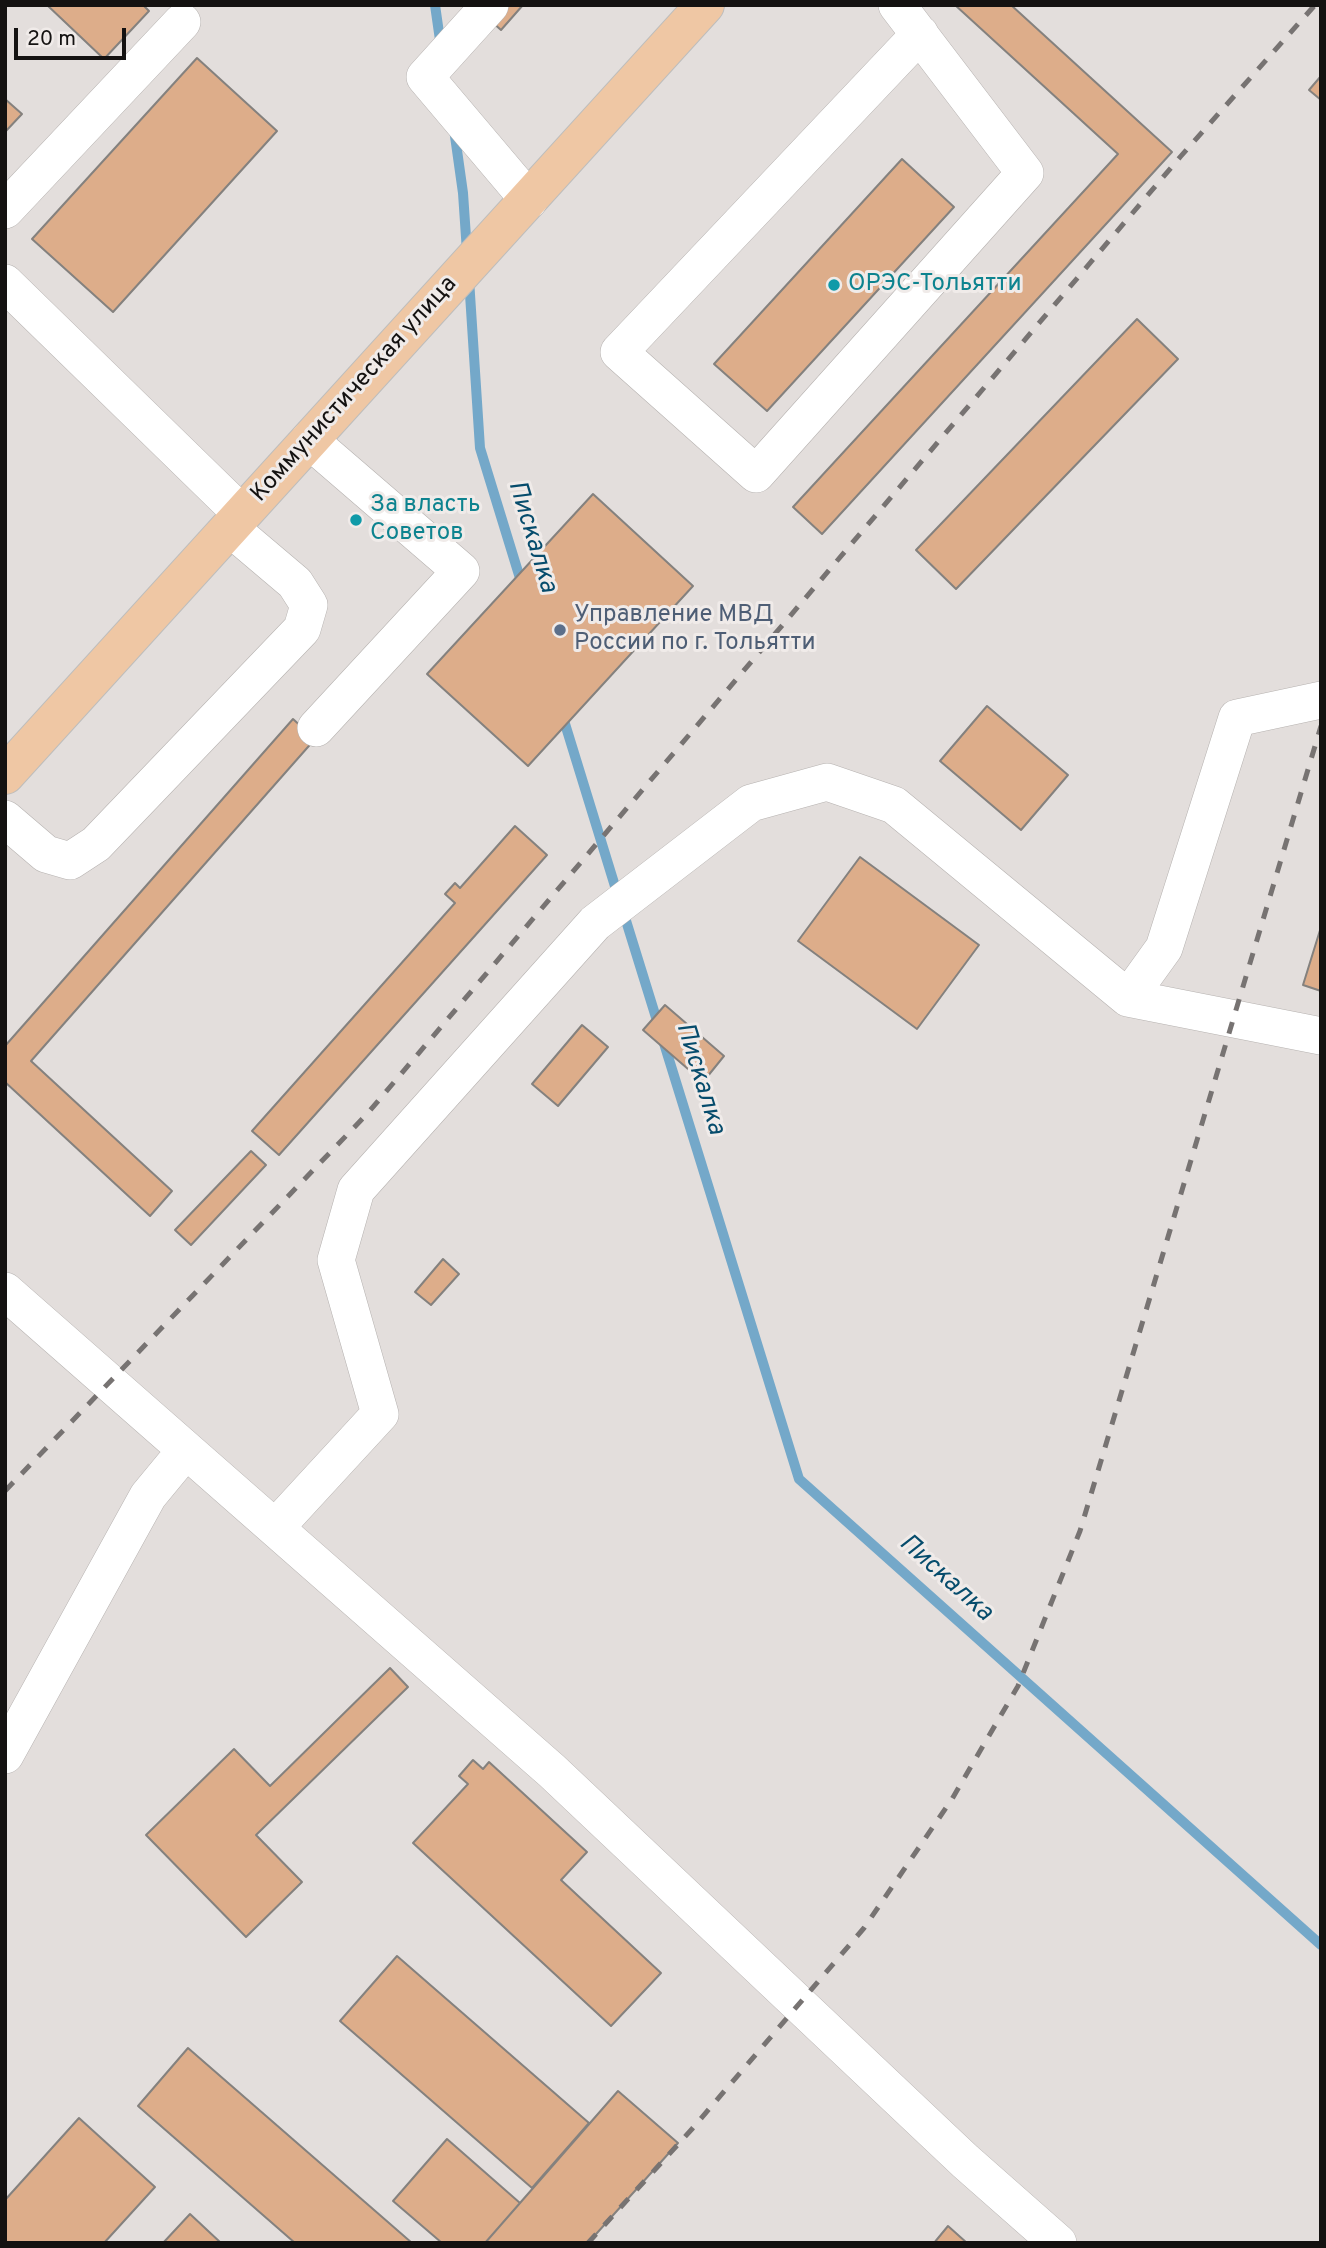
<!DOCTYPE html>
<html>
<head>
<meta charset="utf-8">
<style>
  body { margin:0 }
  #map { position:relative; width:1326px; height:2248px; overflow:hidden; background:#e3dedc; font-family:Overpass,sans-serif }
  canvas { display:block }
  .frame { position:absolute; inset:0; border:7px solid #141211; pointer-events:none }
  .scale { position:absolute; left:14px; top:28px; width:112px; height:32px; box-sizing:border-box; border:4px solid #141211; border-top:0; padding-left:9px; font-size:21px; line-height:24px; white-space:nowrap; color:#141211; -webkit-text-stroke:5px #f0ebe9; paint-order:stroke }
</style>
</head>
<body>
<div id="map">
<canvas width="1326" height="2248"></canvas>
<div class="frame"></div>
<div class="scale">20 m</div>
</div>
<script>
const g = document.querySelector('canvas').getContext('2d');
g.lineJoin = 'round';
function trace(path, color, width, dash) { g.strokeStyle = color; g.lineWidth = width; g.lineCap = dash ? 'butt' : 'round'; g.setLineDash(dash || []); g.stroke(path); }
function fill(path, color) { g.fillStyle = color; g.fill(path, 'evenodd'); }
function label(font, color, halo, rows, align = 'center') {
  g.font = font + ' Overpass,sans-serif'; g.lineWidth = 6; g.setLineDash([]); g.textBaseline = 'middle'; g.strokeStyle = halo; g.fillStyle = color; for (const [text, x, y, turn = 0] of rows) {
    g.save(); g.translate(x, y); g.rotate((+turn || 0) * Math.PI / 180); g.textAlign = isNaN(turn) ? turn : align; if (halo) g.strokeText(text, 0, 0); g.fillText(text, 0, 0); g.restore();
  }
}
trace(new Path2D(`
  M435,5L441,47
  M454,129L463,193L467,252
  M469,279L480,448L523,588
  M562,714L618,896
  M623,911L799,1479L1321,1945`), '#74a8c9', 10);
const building = new Path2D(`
  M47,5H143L149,11L104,59Z
  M473,5H523L501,30Z
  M955,5H1011L1172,152L822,534L793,507L1118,154Z
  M197,58L277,131L113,312L32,239Z
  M1321,76V100L1309,90Z
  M5,99L22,114L5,132Z
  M902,159L954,207L767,411L714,364Z
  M1137,319L1178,359L956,589L916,550Z
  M593,494L693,586L528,766L427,674Z
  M987,706L1068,775L1021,830L940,761Z
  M293,719L315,739L31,1061L172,1191L150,1216L5,1082V1046Z
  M515,826L547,855L279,1155L252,1131L455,903L445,894L455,883L460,888Z
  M860,857L979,945L917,1029L798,941Z
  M1321,927V991L1303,985Z
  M665,1005L724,1056L703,1082L643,1030Z
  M582,1025L608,1047L558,1106L532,1084Z
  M251,1151L266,1165L191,1245L175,1230Z
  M443,1259L459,1274L431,1305L415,1292Z
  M390,1668L408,1687L256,1835L302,1882L246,1937L146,1835L234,1749L270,1786Z
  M473,1760L483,1769L489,1762L587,1852L561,1880L661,1973L611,2026L413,1843L468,1784L459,1776Z
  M397,1956L589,2123L532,2188L340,2021Z
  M188,2048L412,2243H295L138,2106Z
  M618,2091L678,2143L588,2243H485Z
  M79,2118L155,2187L104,2243H5V2200Z
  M447,2139L520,2203L485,2243H442L393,2201Z
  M190,2214L221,2243H163Z
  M948,2226L967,2243H934Z`);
fill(building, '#ddad8a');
trace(building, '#84817e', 2);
const minor = new Path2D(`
  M490,5L425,77L529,200
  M897,5L1025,173L756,474L619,352L920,34
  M5,210L182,22
  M5,283L242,514
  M309,440L461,571L316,728
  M5,819L46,854L70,861L96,844L302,629L309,605L295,583L230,528
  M1128,998L1321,1036
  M5,1291L552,1771L965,2161L1058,2243
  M275,1528L380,1414L336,1260L356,1190L595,923L751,803L827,782L894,805L1128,998L1164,948L1237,718L1321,700
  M5,1755L148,1496L186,1450`);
const major = new Path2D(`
  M5,775L705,5`);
trace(minor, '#b6b2b0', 38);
trace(major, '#bdbdbc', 40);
trace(minor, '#fff', 37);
trace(major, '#efc7a4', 38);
trace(new Path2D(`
  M5,1491L367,1114L1181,156L1315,5
  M588,2243L692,2129L864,1928L952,1799L1018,1686L1080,1531L1321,726`), '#777372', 5, [12, 12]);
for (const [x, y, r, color] of [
  [834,285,7,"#0f9aa8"],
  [356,520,7,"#0f9aa8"],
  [560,630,7,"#5c6f8a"]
]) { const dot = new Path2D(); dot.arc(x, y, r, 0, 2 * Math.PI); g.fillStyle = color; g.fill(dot); trace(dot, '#f0ebe9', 2.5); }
label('24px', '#0d838f', '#f0ebe9', [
  ["ОРЭС-Тольятти",848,285],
  ["За власть",370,506],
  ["Советов",370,534]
], 'left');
label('24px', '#141211', '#f0ebe9', [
  ["Коммунистическая улица",355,390,-48]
]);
label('24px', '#4e5e75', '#f0ebe9', [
  ["Управление МВД",574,616],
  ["России по г. Тольятти",574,644]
], 'left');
label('italic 26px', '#064c6c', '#f0ebe9', [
  ["Пискалка",531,537,73],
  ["Пискалка",699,1079,73],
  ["Пискалка",945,1579,42]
]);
</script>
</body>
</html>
